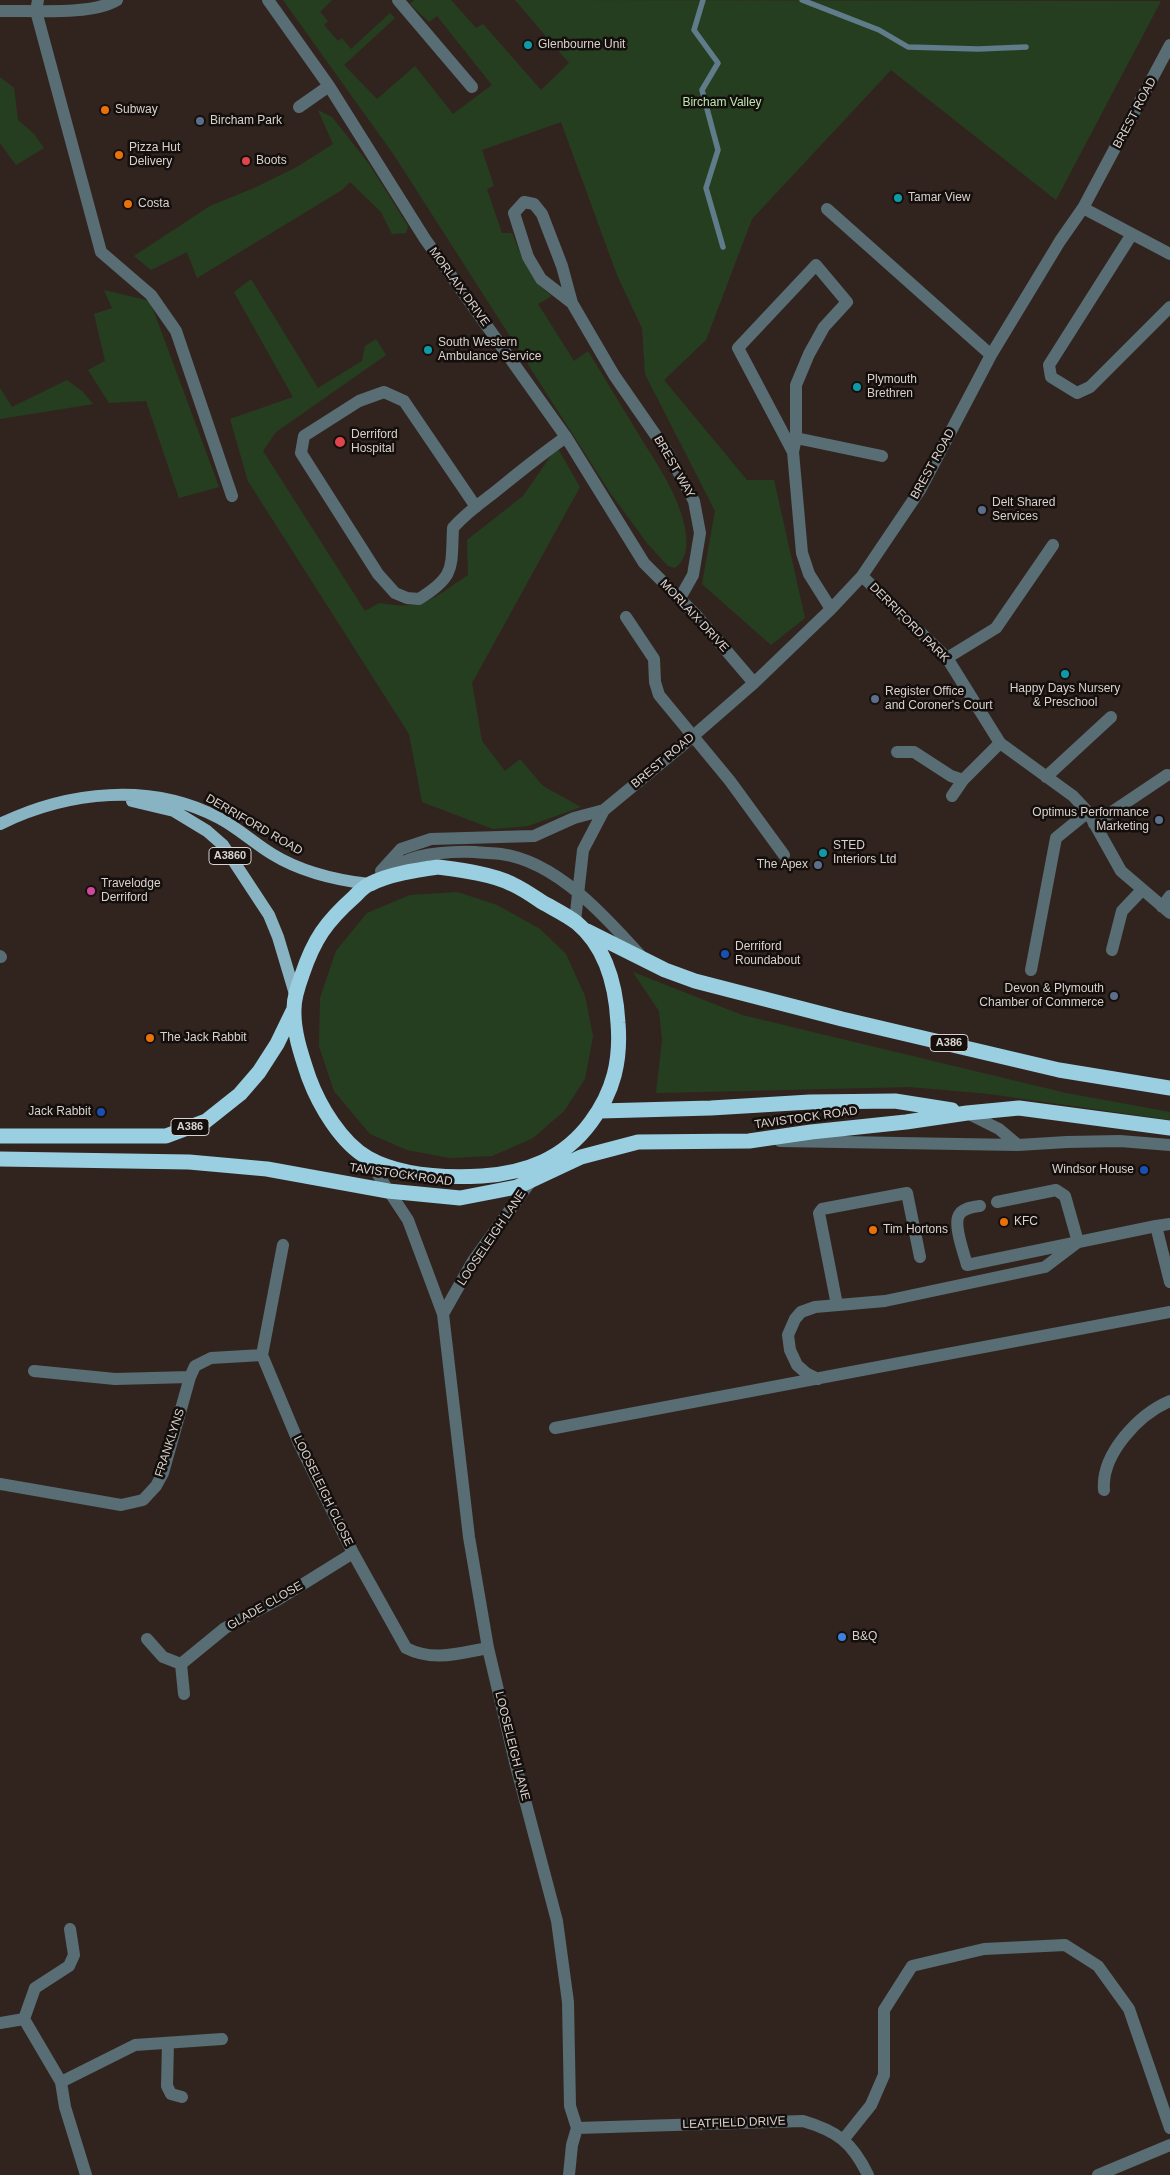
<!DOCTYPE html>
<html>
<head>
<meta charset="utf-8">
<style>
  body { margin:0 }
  canvas { display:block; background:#31241e }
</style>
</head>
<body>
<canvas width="1170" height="2175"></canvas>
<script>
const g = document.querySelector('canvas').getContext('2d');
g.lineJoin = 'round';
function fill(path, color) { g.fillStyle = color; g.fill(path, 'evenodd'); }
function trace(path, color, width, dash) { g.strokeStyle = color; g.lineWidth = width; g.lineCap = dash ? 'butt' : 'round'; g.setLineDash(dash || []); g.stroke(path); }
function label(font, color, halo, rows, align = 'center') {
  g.font = font + ' Helvetica,sans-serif'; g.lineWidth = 5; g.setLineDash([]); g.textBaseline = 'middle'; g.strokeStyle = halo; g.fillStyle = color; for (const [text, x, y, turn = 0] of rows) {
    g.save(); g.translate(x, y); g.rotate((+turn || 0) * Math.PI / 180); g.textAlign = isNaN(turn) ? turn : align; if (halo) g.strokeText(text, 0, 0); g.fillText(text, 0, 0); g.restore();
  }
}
fill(new Path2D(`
  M283,0H332L320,12L328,21L324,25L338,41L342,38L351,49L390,13L395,18L344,65L377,99L415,66L453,114L492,85L437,16L429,22L410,4L414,0H451L476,28L483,24L541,90L569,63L515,0L1161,1L1056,200L891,70L752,219L706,340L664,380L747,480H774L805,618L771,645L702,584L715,511L645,374L642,328L617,275L561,122L482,150L494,186L487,189L502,233H512C522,257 530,280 552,296L538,304L574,361L588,351C606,381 624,410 642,440C655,461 671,484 679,508C686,525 693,556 675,568L668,566L647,543L611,494L394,155Z
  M0,77L14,88L18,120L34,134L44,148L16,165L0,143Z
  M318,110L332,117L369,164L408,226L406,233L392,234L381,212L350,182L342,190L197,278L187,252L151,270L134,256L210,206L254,188L297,167L333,144Z
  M251,279L318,388L362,361L365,346L376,339L386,355L276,432L263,451L365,611L379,603C424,611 432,599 468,575L467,540L523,496L557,447L580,487L472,683L482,741L505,771L520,759L543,786L581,807L528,826L493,829L422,802L409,734L248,481L230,419L293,397L234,292Z
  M104,290L150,301L219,487L179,498L146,401L109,403L88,370L105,361L94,314L112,308Z
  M67,380L83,392L93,404L0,419V388L12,407Z
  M457,892L497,905L540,929L566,954L585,996L593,1036L585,1079L564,1111L533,1138L492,1156L450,1158L407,1150L370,1134L334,1091L319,1046L320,998L336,951L367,913L410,895Z
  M633,972L742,1015L1066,1093L1170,1112V1120L990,1094L910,1087L656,1093L662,1040L659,1011Z`), '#263e20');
trace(new Path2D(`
  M703,0L694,30L718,63L702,90L718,150L706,188L723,247
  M802,0L879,30L908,47L978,49L1026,47`), '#607b8a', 5.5);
trace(new Path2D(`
  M38,0L36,11L101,252L151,295L176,331L232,496
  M268,0L329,86L425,239L566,437L644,563L695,614L754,683
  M398,0L472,87
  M0,11C32,10 90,16 117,0
  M299,107L329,86
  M1083,208L1170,254
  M827,209L991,355
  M1132,234L1049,365L1051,377L1077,393L1090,387L1170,307
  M572,303L541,279L528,257L514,213L524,202L534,204L542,214L562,266L572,303L614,375L668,453L694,501L700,533L693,575L680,598
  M796,438L882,456
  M793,452L796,438V385L809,354L824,327L847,302L816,265L738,348L793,452L802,553L809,574L831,609
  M476,507L404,401L384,392L359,401L304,436L301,453L378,574L395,593L407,598L419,599C456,576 451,568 453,528C464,515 478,505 491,495C516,475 540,455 566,437
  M862,576L947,658L1000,743L1073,796L1088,812L1121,871L1170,913
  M626,617L654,659L655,682L659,695L730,781L784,855
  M947,658L996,628L1053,545
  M897,752H914L951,776L963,780
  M1046,777L1111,717
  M952,796L963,780L1000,743
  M1094,824L1167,775
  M381,871L401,849L431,839L534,836L574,818L604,810
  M382,876C389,871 396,866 404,862C421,853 456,851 475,852C484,853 493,853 501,854C556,861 606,917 640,955
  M1162,907L1170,896
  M575,921L583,850L604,810L684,744L754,683L831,609L862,576L920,490L991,355L1060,241L1083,208L1170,45
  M1112,950L1122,911L1142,890
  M0,956L1,957
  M1031,970L1056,838L1088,812
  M967,1113L999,1129L1018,1145
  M780,1141L1018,1145L1067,1142L1120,1141L1170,1145
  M367,1158L408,1220L443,1314L469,1537L488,1648L516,1766L557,1921L568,2002L570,2106L577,2128L572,2145L569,2175
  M997,1202L1056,1190L1065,1196L1078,1242
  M980,1206C973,1207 963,1208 959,1215C953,1225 964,1253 967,1265L1156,1226
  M1170,1224L1156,1226L1170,1282
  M283,1245L262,1355L298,1441L353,1553L406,1648C433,1662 460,1653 488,1648
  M837,1305L819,1213L822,1209L907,1193L920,1257
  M443,1314L473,1261L531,1181
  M34,1371L115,1379L190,1377
  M818,1379L806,1373L797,1365L790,1350L788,1335L795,1319L801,1312L815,1307L885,1301L1045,1267L1078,1242
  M555,1428L1170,1312
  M0,1484L121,1505L143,1500L156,1486L163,1473L190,1377L195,1366L211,1358L262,1355
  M1104,1490C1101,1454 1139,1414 1170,1401
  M147,1639L163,1657L181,1664L184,1694
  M181,1664L225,1628L279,1599L353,1553
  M24,2019L35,1988L69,1966L74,1955L70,1929
  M0,2023L24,2019L61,2082L135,2045L222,2039
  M168,2043L167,2086L171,2094L182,2097
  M61,2082L65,2107L86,2175
  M577,2128L803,2121C837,2131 852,2142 868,2175
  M843,2140L871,2105L884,2075V2010L912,1966L984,1949L1065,1945L1098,1966L1129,2009L1170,2128
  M1098,2175L1170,2145`), '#586d74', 12);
trace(new Path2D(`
  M132,801L174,811L207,831L223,845L269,915L278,937L295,994
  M0,824C68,791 151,782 219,818C238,828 254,843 272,854C301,872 335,880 369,884`), '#88b3c2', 12);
trace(new Path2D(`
  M438,867C460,870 493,874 512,884C523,889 533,896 542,902C554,909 567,915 577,923C606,947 616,987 618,1023C621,1060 614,1091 591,1122C564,1159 526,1173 482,1176C445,1178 400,1176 368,1158C341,1143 319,1105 309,1078C302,1057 293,1032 294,1009C294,997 298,986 302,975C314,939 326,922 354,897C359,892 364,886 370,884C389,874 417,870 438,867Z
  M587,931L665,970L695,981L842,1019L1059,1070L1170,1088
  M600,1111L711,1108L810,1102L895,1101L952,1110
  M0,1136H166L206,1121L240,1094L259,1072L277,1044L293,1011
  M0,1159L189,1162L267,1169L388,1191L460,1198L517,1187L581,1157L638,1142L749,1141L811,1132L906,1122L967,1113L1019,1108L1170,1128`), '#9acfe1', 15);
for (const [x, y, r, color] of [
  [528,45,5,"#0f9aa8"],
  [105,110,5,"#e8710a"],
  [200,121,5,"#5c6f8a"],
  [119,155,5,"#e8710a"],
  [246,161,5,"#e0444e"],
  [898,198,5,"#0f9aa8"],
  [128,204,5,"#e8710a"],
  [428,350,5,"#0f9aa8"],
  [857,387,5,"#0f9aa8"],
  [340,442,6,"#e0444e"],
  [982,510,5,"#5c6f8a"],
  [1065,674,5,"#0f9aa8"],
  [875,699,5,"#5c6f8a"],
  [1159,820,5,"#5c6f8a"],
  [823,853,5,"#0f9aa8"],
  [818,865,5,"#5c6f8a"],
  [91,891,5,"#d1479c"],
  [725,954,5,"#1a4fb4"],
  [1114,996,5,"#5c6f8a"],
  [150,1038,5,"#e8710a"],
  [101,1112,5,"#1a4fb4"],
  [1144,1170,5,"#1a4fb4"],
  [1004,1222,5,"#e8710a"],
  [873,1230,5,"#e8710a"],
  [842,1637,5,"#3f7fe0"]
]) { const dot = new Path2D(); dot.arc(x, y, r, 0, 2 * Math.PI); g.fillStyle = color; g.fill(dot); trace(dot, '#140f0c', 2); }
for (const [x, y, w] of [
  [230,856,42],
  [949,1043,38],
  [190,1127,38]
]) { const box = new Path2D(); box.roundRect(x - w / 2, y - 8.5, w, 17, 4); g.fillStyle = '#140f0c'; g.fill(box); trace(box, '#d9d1cd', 1); }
label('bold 11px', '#d9d1cd', null, [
  ["A3860",230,856],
  ["A386",949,1043],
  ["A386",190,1127]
]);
label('12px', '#d9d1cd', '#140f0c', [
  ["Glenbourne Unit",538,45],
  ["Subway",115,110],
  ["Bircham Park",210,121],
  ["Pizza Hut",129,148],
  ["Delivery",129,162],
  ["Boots",256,161],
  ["Tamar View",908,198],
  ["Costa",138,204],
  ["South Western",438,343],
  ["Ambulance Service",438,357],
  ["Plymouth",867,380],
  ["Brethren",867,394],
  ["Derriford",351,435],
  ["Hospital",351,449],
  ["Delt Shared",992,503],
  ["Services",992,517],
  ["Happy Days Nursery",1065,689,"center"],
  ["& Preschool",1065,703,"center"],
  ["Register Office",885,692],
  ["and Coroner's Court",885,706],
  ["Optimus Performance",1149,813,"right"],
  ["Marketing",1149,827,"right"],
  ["STED",833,846],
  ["Interiors Ltd",833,860],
  ["The Apex",808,865,"right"],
  ["Travelodge",101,884],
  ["Derriford",101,898],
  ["Derriford",735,947],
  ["Roundabout",735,961],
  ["Devon & Plymouth",1104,989,"right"],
  ["Chamber of Commerce",1104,1003,"right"],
  ["The Jack Rabbit",160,1038],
  ["Jack Rabbit",91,1112,"right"],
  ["Windsor House",1134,1170,"right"],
  ["KFC",1014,1222],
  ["Tim Hortons",883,1230],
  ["B&Q",852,1637]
], 'left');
label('12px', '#b9e8af', '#140f0c', [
  ["Bircham Valley",722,103]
]);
label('12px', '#d9d1cd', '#140f0c', [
  ["BREST ROAD",1135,113,-62],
  ["MORLAIX DRIVE",459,287,54],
  ["BREST ROAD",933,464,-61],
  ["BREST WAY",674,467,60],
  ["MORLAIX DRIVE",694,616,47],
  ["DERRIFORD PARK",909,623,45],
  ["BREST ROAD",663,761,-40],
  ["DERRIFORD ROAD",254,825,30],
  ["TAVISTOCK ROAD",806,1118,-8],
  ["TAVISTOCK ROAD",401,1175,8],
  ["LOOSELEIGH LANE",492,1238,-56],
  ["FRANKLYNS",170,1443,-72],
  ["LOOSELEIGH CLOSE",323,1491,64],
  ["GLADE CLOSE",265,1606,-30],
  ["LOOSELEIGH LANE",512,1746,76],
  ["LEATFIELD DRIVE",734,2123,-2]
]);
</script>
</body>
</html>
